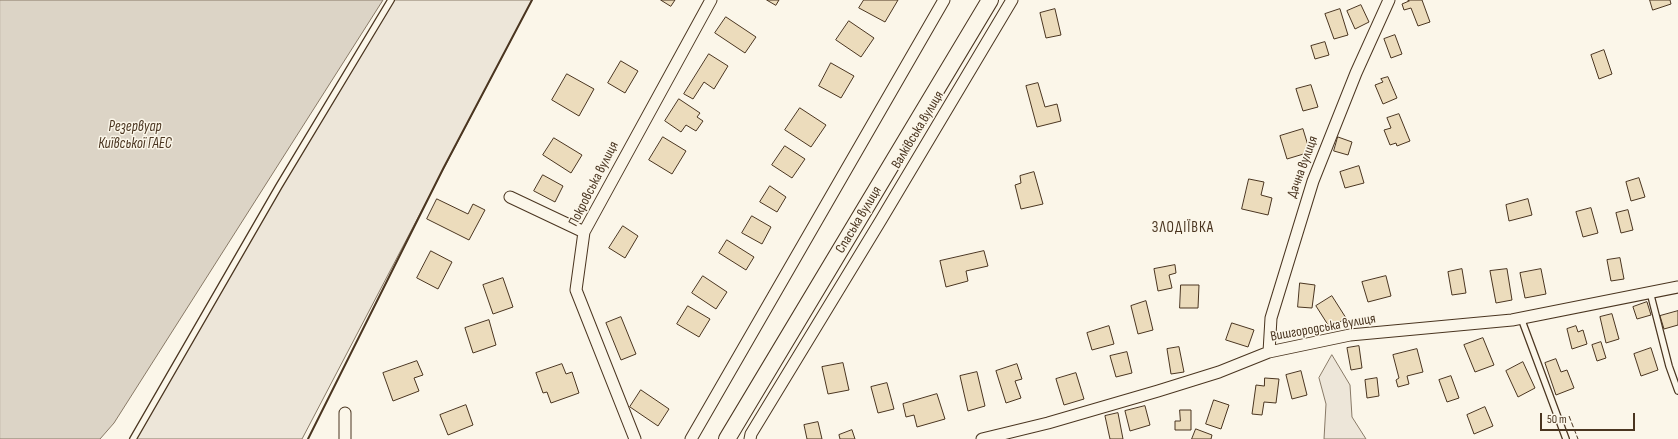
<!DOCTYPE html>
<html>
<head>
<meta charset="utf-8">
<style>
  body { margin:0 }
  #map { position:relative; width:1678px; height:439px; overflow:hidden; background:#fbf6e9; font-family:"Sofia Sans Condensed",sans-serif }
  canvas { display:block }
  .scale { position:absolute; left:1540px; top:413px; width:95px; height:18px; box-sizing:border-box; border:2px solid #4a3520; border-top:0; padding-left:5px; font-size:12px; line-height:14px; white-space:nowrap; color:#4a3520; -webkit-text-stroke:3px #fbf6e9; paint-order:stroke }
</style>
</head>
<body>
<div id="map">
<canvas width="1678" height="439"></canvas>
<div class="scale">50 m</div>
</div>
<script>
const g = document.querySelector('canvas').getContext('2d');
g.lineJoin = 'round';
function fill(path, color) { g.fillStyle = color; g.fill(path, 'evenodd'); }
function trace(path, color, width, dash) { g.strokeStyle = color; g.lineWidth = width; g.lineCap = dash ? 'butt' : 'round'; g.setLineDash(dash || []); g.stroke(path); }
function label(font, color, halo, rows, align = 'center') {
  g.font = font + ' "Sofia Sans Condensed",sans-serif'; g.lineWidth = 3; g.setLineDash([]); g.textBaseline = 'middle'; g.strokeStyle = halo; g.fillStyle = color; for (const [text, x, y, turn = 0] of rows) {
    g.save(); g.translate(x, y); g.rotate((+turn || 0) * Math.PI / 180); g.textAlign = isNaN(turn) ? turn : align; if (halo) g.strokeText(text, 0, 0); g.fillText(text, 0, 0); g.restore();
  }
}
const green = new Path2D(`
  M391,0H532L302,439H133L279,186Z
  M1332,355L1350,385L1352,417L1366,439H1324L1326,404L1319,378Z`);
fill(green, '#ede6d9');
trace(green, '#887966', 1);
const water = new Path2D(`
  M0,0H383L114,423L100,439H0Z`);
fill(water, '#dcd4c6');
trace(water, '#887966', 1);
const building = new Path2D(`
  M661,0H675L671,6Z
  M767,0H779L776,5Z
  M864,0H898L885,22L859,8Z
  M1408,0H1422L1430,22L1418,26L1411,8L1404,10L1402,4L1409,1Z
  M1650,0H1670L1671,4L1653,10Z
  M1361,5L1369,22L1355,29L1347,11Z
  M1055,9L1061,35L1046,38L1040,13Z
  M1340,9L1348,35L1334,39L1325,14Z
  M726,17L756,37L745,53L715,33Z
  M849,21L874,38L861,57L836,40Z
  M1395,35L1402,54L1391,58L1384,39Z
  M1325,42L1329,55L1315,59L1311,46Z
  M1604,50L1612,74L1599,79L1591,55Z
  M709,54L728,66L714,89L704,82L693,99L684,94Z
  M621,61L638,71L625,93L608,83Z
  M831,63L854,76L841,98L819,86Z
  M567,74L594,89L579,116L552,100Z
  M1388,77L1397,98L1383,104L1375,85L1383,82L1381,79Z
  M1038,83L1045,107L1057,104L1061,121L1037,127L1026,86Z
  M1311,85L1318,107L1303,111L1296,89Z
  M679,99L700,113L697,117L703,121L696,131L686,125L681,132L665,121Z
  M800,108L826,125L811,147L785,130Z
  M1399,114L1410,141L1397,146L1396,143L1390,145L1384,130L1391,128L1387,118Z
  M1303,129L1310,152L1287,159L1280,136Z
  M663,137L686,151L672,174L649,160Z
  M1338,137L1352,142L1348,155L1334,151Z
  M554,138L582,155L571,173L543,155Z
  M785,146L805,159L792,178L772,165Z
  M1359,166L1364,183L1345,188L1340,172Z
  M1034,172L1043,204L1021,209L1015,185L1021,183L1020,176Z
  M543,175L563,186L555,202L534,191Z
  M1639,178L1645,197L1631,201L1626,182Z
  M1249,179L1264,182L1261,195L1272,198L1268,215L1242,209Z
  M770,186L786,197L777,212L760,202Z
  M437,199L468,214L473,204L485,210L469,240L427,219Z
  M1528,199L1532,215L1509,221L1506,205Z
  M1591,208L1598,233L1583,237L1576,212Z
  M1628,210L1633,230L1621,233L1616,213Z
  M752,216L771,227L762,244L742,233Z
  M623,226L638,236L625,258L609,248Z
  M727,240L754,257L746,270L719,253Z
  M431,251L452,262L438,289L417,278Z
  M984,251L988,266L966,271L968,281L946,287L940,261Z
  M1620,258L1624,279L1611,281L1607,260Z
  M1175,265L1176,273L1169,275L1172,288L1158,291L1154,269Z
  M1462,269L1466,293L1452,295L1448,272Z
  M1507,269L1512,300L1496,303L1490,271Z
  M1541,269L1546,294L1525,298L1520,273Z
  M703,276L727,292L716,309L692,293Z
  M1386,276L1391,296L1368,302L1362,282Z
  M503,278L513,307L493,314L483,285Z
  M1300,283L1315,285L1312,308L1298,307Z
  M1181,285H1199L1198,308H1180Z
  M1332,296L1346,318L1330,328L1316,306Z
  M1146,301L1153,330L1138,334L1131,306Z
  M1647,302L1651,315L1637,319L1633,307Z
  M688,306L710,319L699,337L677,324Z
  M1678,311V325L1664,329L1660,316Z
  M1612,314L1619,339L1606,343L1600,317Z
  M621,317L636,354L621,360L606,323Z
  M489,320L496,345L473,353L465,328Z
  M1232,323L1254,330L1248,347L1226,340Z
  M1109,326L1114,344L1092,350L1087,333Z
  M1576,326L1578,332L1583,330L1587,344L1572,349L1567,329Z
  M1483,338L1494,365L1475,372L1464,345Z
  M1601,342L1606,358L1597,361L1592,345Z
  M1359,346L1362,368L1351,370L1347,348Z
  M1179,347L1184,372L1171,374L1167,349Z
  M1651,348L1658,370L1641,376L1634,354Z
  M1417,349L1423,372L1407,376L1409,384L1398,387L1396,380L1399,378L1393,355Z
  M1127,352L1132,373L1116,377L1110,356Z
  M1556,359L1561,372L1567,370L1574,388L1556,395L1545,363Z
  M417,361L423,375L414,378L419,391L393,401L383,373Z
  M1523,362L1535,388L1518,397L1506,371Z
  M843,363L849,390L828,394L822,367Z
  M562,364L566,374L572,372L579,393L551,403L547,392L543,393L536,373Z
  M1017,364L1022,379L1015,381L1021,398L1006,403L996,371Z
  M1301,371L1307,395L1292,399L1286,375Z
  M977,372L985,406L968,411L960,376Z
  M1076,373L1084,399L1064,405L1056,379Z
  M1451,376L1459,398L1447,402L1439,380Z
  M1265,378L1279,379L1276,403L1264,402L1262,415L1252,414L1256,385L1264,386Z
  M1377,378L1379,396L1367,398L1365,380Z
  M887,383L894,409L878,413L871,387Z
  M641,390L669,409L658,426L630,407Z
  M937,394L945,419L917,427L914,415L906,417L903,404Z
  M1214,400L1229,405L1221,429L1206,424Z
  M466,405L473,425L448,435L440,415Z
  M1145,406L1150,425L1130,431L1125,411Z
  M1485,407L1493,426L1474,434L1467,415Z
  M1180,410H1191V430H1175V421H1180Z
  M1118,413L1123,439H1110L1105,416Z
  M818,422L822,439H807L804,425Z
  M1196,429L1212,435L1211,439H1192Z
  M852,430L855,439H840L839,435Z`);
fill(building, '#ecdcbc');
trace(building, '#4a3520', 1);
const lane = new Path2D(`
  M1650,292L1669,366L1678,391
  M1521,318L1566,439
  M133,439L279,186L391,0`);
const street = new Path2D(`
  M510,197L584,232
  M1269,352L1271,318L1313,181L1356,73L1389,0
  M345,439V413
  M635,439L576,290L584,232L711,0
  M691,439L944,0
  M750,439L751,434L881,220L1012,0
  M982,439L1048,423L1158,391L1219,372L1269,352L1350,335L1512,320L1678,287`);
const secondary = new Path2D(`
  M727,439L990,0`);
trace(lane, '#4a3520', 8);
trace(street, '#4a3520', 13);
trace(secondary, '#4a3520', 18);
trace(lane, '#fbf6e9', 5.5);
trace(street, '#fbf6e9', 11);
trace(secondary, '#fbf6e9', 16);
trace(new Path2D(`
  M1569,416L1578,439`), '#4a3520', 1, [5, 2]);
trace(new Path2D(`
  M308,439L443,169L532,0`), '#4a3520', 2);
label('14px', '#4a3520', '#fbf6e9', [
  ["Валківська вулиця",918,130,-59],
  ["Дачна вулиця",1303,167,-70],
  ["Покровська вулиця",594,184,-63],
  ["Спаська вулиця",859,220,-59],
  ["Вишгородська вулиця",1323,328,-10]
]);
label('italic 15px', '#4a3520', '#fbf6e9', [
  ["Резервуар",135,127],
  ["Київської ГАЕС",135,144]
]);
g.letterSpacing = '1px';
label('15px', '#4a3520', '#fbf6e9', [
  ["ЗЛОДІЇВКА",1183,228]
]);
g.letterSpacing = '0px';
</script>
</body>
</html>
